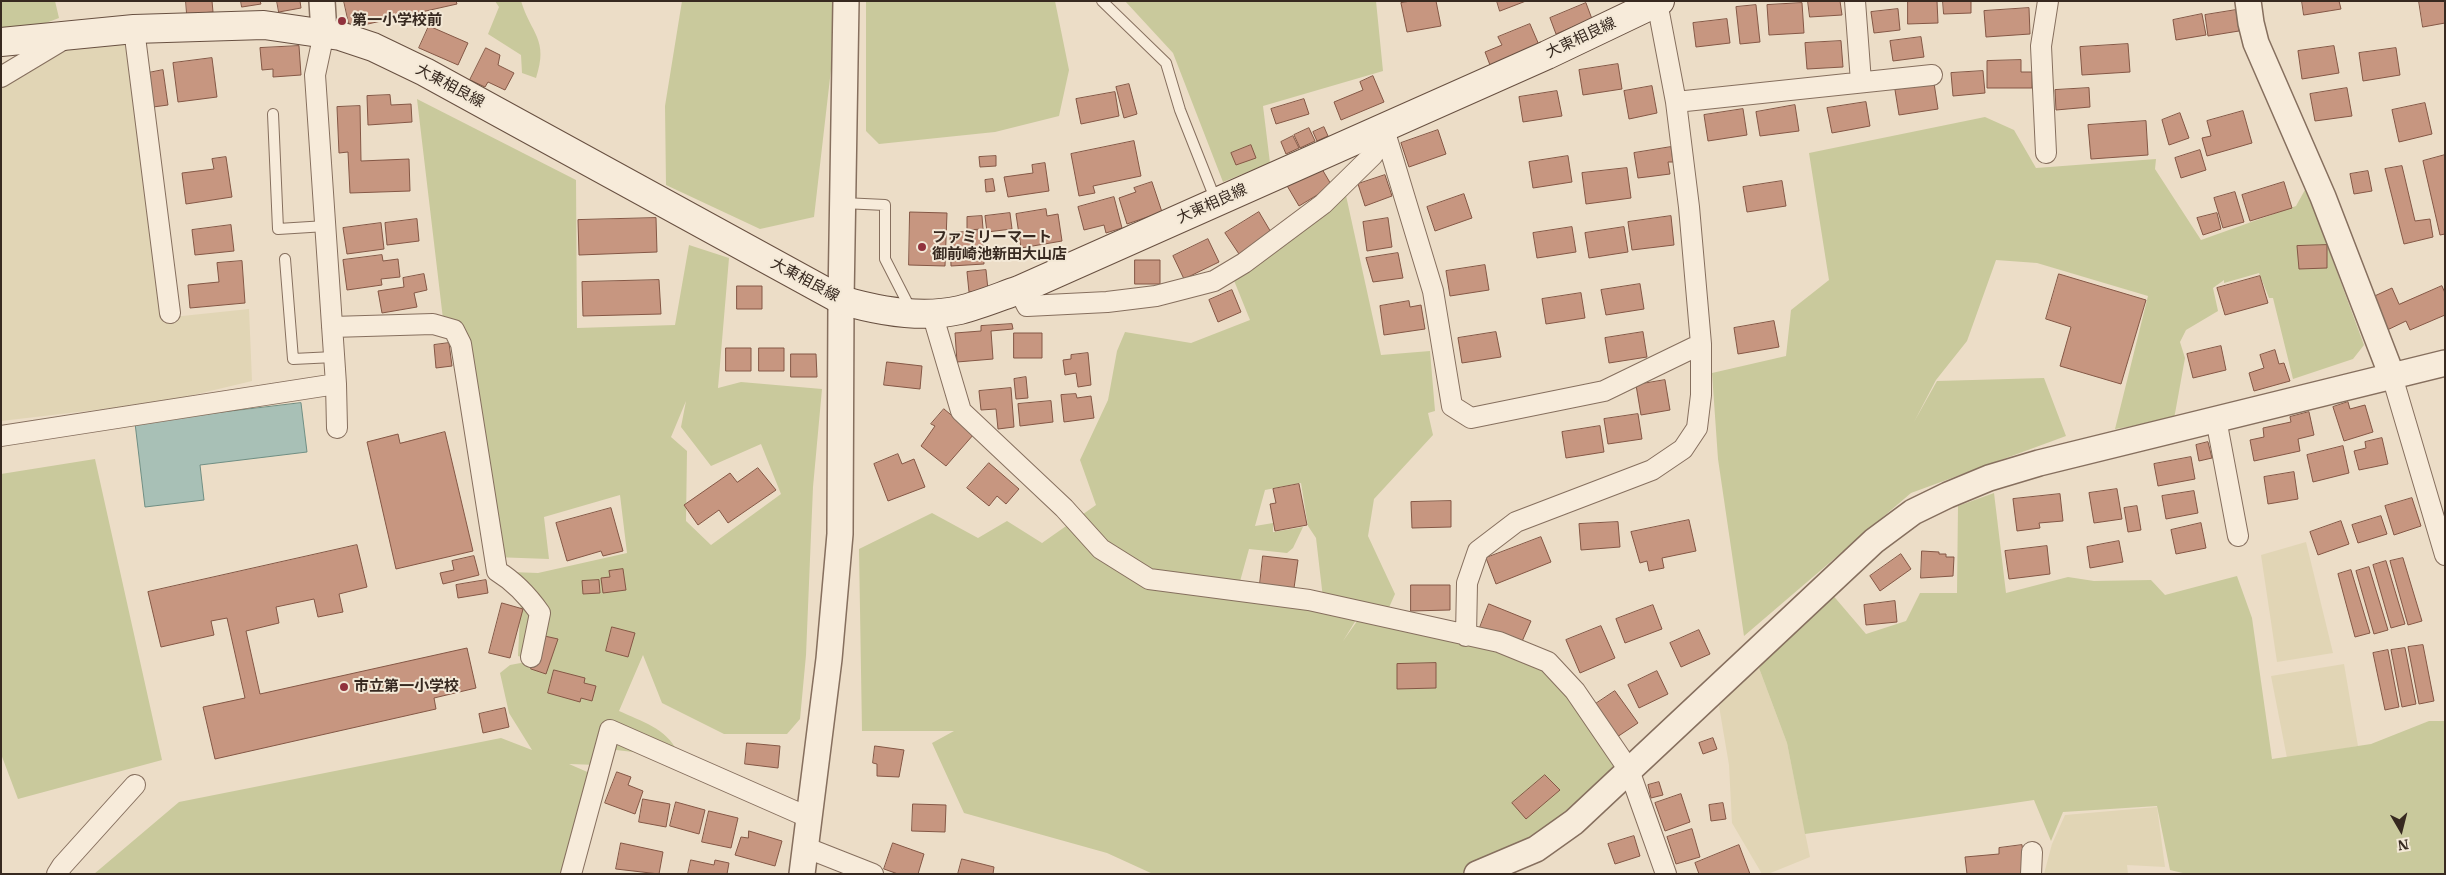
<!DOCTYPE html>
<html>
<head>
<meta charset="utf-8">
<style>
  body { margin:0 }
  #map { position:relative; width:2446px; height:875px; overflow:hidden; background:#ecddc7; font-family:"IBM Plex Serif",serif }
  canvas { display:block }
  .frame { position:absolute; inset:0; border:2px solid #372920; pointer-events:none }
  .north { position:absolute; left:2376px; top:805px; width:50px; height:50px; -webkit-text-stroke:4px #f3e8d6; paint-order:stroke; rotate:172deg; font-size:14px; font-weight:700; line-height:20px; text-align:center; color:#372920 }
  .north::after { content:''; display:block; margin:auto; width:18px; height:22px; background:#372920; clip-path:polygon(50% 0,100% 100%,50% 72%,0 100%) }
</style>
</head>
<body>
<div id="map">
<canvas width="2446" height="875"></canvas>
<div class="frame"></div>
<div class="north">N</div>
</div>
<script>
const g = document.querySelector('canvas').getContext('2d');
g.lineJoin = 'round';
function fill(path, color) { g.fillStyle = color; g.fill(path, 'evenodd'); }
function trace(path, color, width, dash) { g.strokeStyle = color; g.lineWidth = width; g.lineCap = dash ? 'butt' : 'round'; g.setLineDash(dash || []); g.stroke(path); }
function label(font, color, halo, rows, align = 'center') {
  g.font = font + ' "IBM Plex Serif","Noto Sans JP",serif'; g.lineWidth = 4; g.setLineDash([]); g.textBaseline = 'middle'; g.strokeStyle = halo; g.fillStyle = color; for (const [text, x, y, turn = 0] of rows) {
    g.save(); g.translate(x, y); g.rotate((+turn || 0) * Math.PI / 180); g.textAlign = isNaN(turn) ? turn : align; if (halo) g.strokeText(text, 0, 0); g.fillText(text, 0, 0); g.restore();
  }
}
fill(new Path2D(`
  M124,37L163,318L249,309L252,381L164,402L1,421V77L52,46Z
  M2306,542L2333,653L2277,662L2261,555Z
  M2344,664L2358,746L2287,758L2271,676Z
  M1759,668L1787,743L1810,857L1768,874H1762L1732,823L1729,765L1719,706L1733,689Z
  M2157,807L2165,867L2127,865L2128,874H2044L2052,844L2065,815Z`), '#e1d5b5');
fill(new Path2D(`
  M1,1H55L59,18L12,36L1,37Z
  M495,1H521C531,34 549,39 536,78L522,73L521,55L488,34L499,7Z
  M682,1H832L833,52L814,217L760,229L666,185L665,106Z
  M866,1H1055L1069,70L1059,116L995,132L879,144L866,131Z
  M1125,1H1376L1383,71L1263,106L1270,163L1223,182L1173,53Z
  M417,99L576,180L577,328L675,325L689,245L729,258L718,388L741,382L822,389L813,487L806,655L800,719L787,734H724L662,703L643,655L619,711C641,721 667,729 677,751L668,756L616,750L597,765L569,764L592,774L567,874H94L179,802L501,738L532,750L509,713L500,673L510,665L526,662V666L528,659L518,656L521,595L511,572L538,573L627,553L620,495L544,517L549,559L494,557L463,330L443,319ZM686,401L681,427L711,466L761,444L781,494L711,545L686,521L687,451L671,437Z
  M1985,117L2014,130L2036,168L2156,159L2155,169L2201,240L2296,206L2306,188L2364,345L2353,359L2293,379L2273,298H2269L2259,273L2224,283V280L2213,288L2218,311L2186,330L2180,342L2185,358L2174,419L2115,429L2148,296L2037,263L1996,260L1967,341L1936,380L1914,422L1937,381L2044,378L2066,436L1911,493L1744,636L1718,459L1712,373L1786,356L1791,310L1829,280L1809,153Z
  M1345,191L1381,355L1430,351L1435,411L1428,413L1433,435L1374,499L1368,536L1395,594L1387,612L1323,598L1316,538L1308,526L1301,483L1265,490L1255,526L1273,523V532L1303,527L1293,548L1287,553L1249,549L1239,585L1361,612L1343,641L1360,617L1548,662L1624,764L1536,849L1476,874H1153L1107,853L964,813L932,743L954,731H862L859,549L932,513L978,538L1007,521L1042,543L1096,505L1080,460L1108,400L1117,351L1125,332L1191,343L1250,320L1233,278Z
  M95,459L162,760L18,799L1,754V474Z
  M1994,493L2006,593L2068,577L2094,581L2151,580L2165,595L2237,576L2252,618L2272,759L2371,744L2429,721H2445V874H2187L2170,870L2157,806L2063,812L2051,841L2034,800L1805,834L1787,743L1759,668L1831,593L1866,634L1906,621L1920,593H1957L1958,506Z`), '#c9c99c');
const water = new Path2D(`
  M301,403L307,452L200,465L204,500L145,507L135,423Z`);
fill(water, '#a8c0b6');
trace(water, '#6f8e83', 1);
const building = new Path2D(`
  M186,1H212L213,12L187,14Z
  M241,1H260L261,4L242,7Z
  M277,1H300L301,8L279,12Z
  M344,1H456L457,4L350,28Z
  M1411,1H1436L1441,26L1407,32L1401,3Z
  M1497,1H1526L1500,11Z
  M1808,1H1840L1842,15L1810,17Z
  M1908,1H1937L1938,23L1908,24Z
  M1943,1H1971V13L1944,14Z
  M2302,1H2339L2341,9L2304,15Z
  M2419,1H2445V23L2423,27Z
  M1586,3L1592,19L1556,34L1550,18Z
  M1802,3L1804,33L1769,35L1767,5Z
  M1756,5L1760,42L1740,44L1736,7Z
  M2029,8L2030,34L1986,37L1984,11Z
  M1898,9L1900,30L1874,33L1871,12Z
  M2236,10L2239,31L2208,36L2205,15Z
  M2202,14L2206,35L2176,40L2173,20Z
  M1727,19L1730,43L1696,47L1693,23Z
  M1530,24L1539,45L1490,65L1485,52L1502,45L1498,37Z
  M429,26L468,43L458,65L419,48Z
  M1921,37L1924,57L1893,61L1890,41Z
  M1841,41L1843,67L1807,69L1805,43Z
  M2128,44L2130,72L2082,75L2080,47Z
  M299,46L301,75L273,77V69L262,70L260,48Z
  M2334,46L2339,73L2302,79L2298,51Z
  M486,48L500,55L498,65L514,73L505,90L488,82L485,87L470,80Z
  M2396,48L2400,75L2363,81L2359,53Z
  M212,58L217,97L178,102L173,63Z
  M2021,60V72H2032V88H1987V61Z
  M1618,64L1622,89L1583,95L1579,70Z
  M163,70L168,105L153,107L148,73Z
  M1983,71L1985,93L1953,96L1951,73Z
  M1373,76L1384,102L1341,120L1334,102L1363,90L1360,82Z
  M1934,83L1938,109L1899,115L1895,90Z
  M1129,84L1137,114L1124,118L1116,87Z
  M1652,86L1657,113L1629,119L1624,91Z
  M2089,88L2090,107L2056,110L2055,90Z
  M2347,88L2352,116L2315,121L2310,94Z
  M1557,91L1562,116L1523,122L1519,97Z
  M1115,92L1119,116L1081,124L1076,99Z
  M390,95L391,105L411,104L412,122L368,125L367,96Z
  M1304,99L1309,114L1276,124L1271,109Z
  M1866,102L1870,126L1832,133L1827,108Z
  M2425,103L2432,134L2399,142L2392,110Z
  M1795,105L1799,131L1760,136L1756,112Z
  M360,106L361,161L409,159L410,191L350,193L348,152L339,153L337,107Z
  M1743,109L1747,135L1708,141L1704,115Z
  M2243,111L2252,143L2207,156L2202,138L2211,136L2207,121Z
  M2180,113L2189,138L2169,145L2162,120Z
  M2146,121L2148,155L2091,159L2088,125Z
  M1324,127L1328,136L1317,141L1313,132Z
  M1309,128L1315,141L1300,148L1294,135Z
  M1438,130L1446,154L1409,167L1401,143Z
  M1293,136L1299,148L1286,154L1281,142Z
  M1134,141L1141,176L1093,186L1095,193L1079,196L1071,154Z
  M1251,145L1256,158L1236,165L1231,153Z
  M1671,147L1673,162H1668L1670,174L1638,178L1634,153Z
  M2200,150L2206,170L2181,178L2175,158Z
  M2445,155V234L2440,235L2423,161Z
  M996,156V166L980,167L979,157Z
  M1568,156L1572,182L1533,188L1529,162Z
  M226,157L232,197L186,204L182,173L214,169L212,159Z
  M1045,163L1049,191L1008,197L1004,177L1033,173L1032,165Z
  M1319,164L1332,186L1299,206L1286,184Z
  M2402,166L2415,221L2430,219L2433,237L2404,244L2385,169Z
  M1627,168L1631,198L1586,204L1582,173Z
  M2368,171L2372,191L2354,194L2350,174Z
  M1385,175L1392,196L1365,206L1358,184Z
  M993,179L995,191L986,192L985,180Z
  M1782,181L1786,206L1747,212L1743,187Z
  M1152,182L1162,212L1127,224L1119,198L1136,192L1134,188Z
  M2284,182L2292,208L2250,221L2242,195Z
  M2235,192L2244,222L2223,228L2214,198Z
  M1464,194L1472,218L1435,231L1427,207Z
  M1114,197L1122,228L1106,233L1104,225L1084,230L1078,207Z
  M1046,209L1047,216L1058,214L1062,241L1021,248L1016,214Z
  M910,212L947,213L945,266L909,265Z
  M1259,212L1272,234L1239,254L1225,233Z
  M1010,213L1012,229L987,232L985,216Z
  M2217,213L2221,229L2203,235L2197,218Z
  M982,216L983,229L967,230V217Z
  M1671,216L1674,245L1632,250L1628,222Z
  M656,218L657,252L579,255L578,220Z
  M1388,218L1392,247L1367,251L1363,222Z
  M417,219L419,241L387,245L385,223Z
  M381,223L384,249L347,254L343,228Z
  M231,225L234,251L195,255L192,230Z
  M1572,227L1576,252L1537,258L1533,233Z
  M1624,227L1628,252L1589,258L1585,233Z
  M982,231L984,264L951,266L950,233Z
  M1208,239L1219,262L1184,279L1173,256Z
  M2327,245V268L2299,269L2297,246Z
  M1398,253L1403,278L1373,282L1366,258Z
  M382,255L383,261L398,259L400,277L381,279L382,285L347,290L343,260Z
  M1135,260H1160V284H1135Z
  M242,261L245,303L190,308L188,285L219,282L217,263Z
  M1485,265L1489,290L1450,296L1446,271Z
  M986,270L988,290L969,292L967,272Z
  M424,274L427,290L414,293L417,307L382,313L378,291L404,287L403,278Z
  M2059,274L2146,300L2121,384L2060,366L2071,327L2046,319Z
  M2260,276L2268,303L2225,315L2217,288Z
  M659,280L661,314L583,316L582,282Z
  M1640,284L1644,309L1606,315L1601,290Z
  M737,286H762V309H737Z
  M2442,286L2445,293V315L2410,330L2406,321L2383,332L2368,299L2392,288L2399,304Z
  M1232,290L1241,312L1218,322L1209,300Z
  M1581,293L1585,318L1546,324L1542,299Z
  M1409,301L1410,307L1421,305L1425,329L1384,335L1380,306Z
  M1774,321L1779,347L1738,354L1734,328Z
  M1012,324L1013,329L991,331L993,359L957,362L955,333L981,331V326Z
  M1496,332L1501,357L1462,363L1458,338Z
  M1643,332L1647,357L1609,363L1605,338Z
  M1014,333H1042V358H1014Z
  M449,343L452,366L436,368L434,345Z
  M2221,346L2226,370L2193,378L2187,354Z
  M726,348H751V371H726Z
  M759,348H784V371H759Z
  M2275,350L2279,364L2284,363L2290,381L2254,391L2249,373L2264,368L2260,355Z
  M1088,353L1091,385L1078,387L1076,373L1065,375L1063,360L1071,359V355Z
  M791,354H816L817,377H791Z
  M887,362L922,366L920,389L884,385Z
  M1026,377L1028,398L1016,399L1014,379Z
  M1665,380L1670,410L1641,415L1636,385Z
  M1011,388L1014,427L998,429L996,409L981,410L979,391Z
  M1076,394L1077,398L1091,396L1094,418L1064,422L1061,395Z
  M1051,401L1053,422L1020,426L1018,404Z
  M2348,402L2350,409L2365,405L2373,432L2344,441L2333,407Z
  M944,409L974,434L946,466L921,446L935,426L931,424Z
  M2309,412L2314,435L2298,439L2300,451L2254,461L2250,440L2264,437L2263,428L2291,422L2290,417Z
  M1638,414L1642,439L1608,444L1604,419Z
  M1600,426L1604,452L1566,458L1562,432Z
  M445,432L473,551L396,569L367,442L398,434L400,443Z
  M2382,438L2388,464L2359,470L2354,451L2366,448L2365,442Z
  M2208,442L2212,458L2199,461L2196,445Z
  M2343,446L2349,473L2313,482L2307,455Z
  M898,454L902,464L914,459L925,487L888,501L874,464Z
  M2191,457L2195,479L2158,486L2154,464Z
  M989,463L1019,489L1006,504L997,496L989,506L967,488Z
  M758,468L776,490L728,523L719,510L698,525L684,505L730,473L737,482Z
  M2294,472L2298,499L2268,504L2264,477Z
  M1299,484L1307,525L1275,531L1270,504L1276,503L1273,489Z
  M2117,489L2122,519L2094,523L2089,493Z
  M2194,491L2198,513L2166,519L2162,496Z
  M2060,494L2063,521L2039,523L2040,528L2017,531L2013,499Z
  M2412,498L2421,526L2394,535L2385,506Z
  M1451,501V527L1412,528L1411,502Z
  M2137,506L2141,530L2128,532L2124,508Z
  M611,508L623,551L603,556L601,551L567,561L556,523Z
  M2381,516L2387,534L2358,543L2352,525Z
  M1689,520L1696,551L1662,558L1664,568L1649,571L1647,561L1640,563L1631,532Z
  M2341,521L2349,544L2318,555L2310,532Z
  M1618,522L1620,547L1581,550L1579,524Z
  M2201,523L2206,548L2176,554L2171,530Z
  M1541,537L1551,562L1496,584L1486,558Z
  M2119,541L2123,562L2090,568L2087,547Z
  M357,545L367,587L339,594L343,612L318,617L314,599L276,607L279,623L246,631L260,694L467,648L476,688L434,698L436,709L215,759L203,707L245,698L227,618L211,621L214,635L161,647L148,592Z
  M2047,546L2050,574L2009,579L2005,551Z
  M1922,551L1939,552V554H1946V557H1954L1953,576L1921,578Z
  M1901,554L1911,569L1880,591L1870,576Z
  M474,556L479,575L443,584L440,573L454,570L452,561Z
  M1263,556L1298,560L1294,588L1260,584Z
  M2403,558L2422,621L2408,625L2390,561Z
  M2386,561L2405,624L2391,628L2373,565Z
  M2369,567L2388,630L2374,634L2356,571Z
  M623,569L626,590L603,593L601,578L610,577L609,571Z
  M2351,570L2370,633L2355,637L2338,574Z
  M486,580L488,593L458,598L456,585Z
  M599,580L600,593L583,594L582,581Z
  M1411,585H1450V610L1411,611Z
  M1895,601L1897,622L1866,625L1864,605Z
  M502,603L523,609L510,658L489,653Z
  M1489,604L1531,621L1520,646L1479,630Z
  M1653,605L1662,629L1625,643L1616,619Z
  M1601,626L1615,658L1580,673L1566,640Z
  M612,627L635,633L628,657L606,651Z
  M1699,630L1710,654L1681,667L1670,643Z
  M540,635L558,639L546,674L531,669Z
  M2423,645L2434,701L2419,704L2408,647Z
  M2405,648L2416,704L2402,707L2391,650Z
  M2388,650L2399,707L2385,710L2373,653Z
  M1436,663V688L1397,689V664Z
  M554,670L585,678L584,683L596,686L592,701L581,698L580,702L548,693Z
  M1657,671L1668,694L1639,708L1628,685Z
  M1615,691L1638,723L1617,737L1594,705Z
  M505,708L509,727L483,733L479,714Z
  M1713,738L1717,749L1703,754L1699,743Z
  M747,743L780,746L778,768L745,764Z
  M875,746L904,750L899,777L877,776V764L873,763Z
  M617,772L631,777L628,785L643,791L635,814L605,803Z
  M1545,775L1560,790L1526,819L1512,803Z
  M1659,782L1663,795L1651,798L1648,785Z
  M1681,794L1690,822L1665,831L1655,803Z
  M643,799L670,804L666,827L639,822Z
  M676,802L705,810L699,834L670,826Z
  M1723,803L1726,819L1711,821L1709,805Z
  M913,804L946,805L945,832L912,831Z
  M709,811L738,818L731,848L702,842Z
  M1692,829L1700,857L1676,864L1667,837Z
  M749,831L782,841L775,866L735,855L741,837L748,838Z
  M1634,836L1640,856L1615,864L1608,844Z
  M621,843L663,852L659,874L616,869Z
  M893,843L924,854L918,874H898L884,869Z
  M1739,845L1750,874H1699L1695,863Z
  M2022,845L2026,874H1967L1965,857L1999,854V848Z
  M962,859L994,867L993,874H958Z
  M691,860L714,865L715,860L729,863L727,874H688Z`);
fill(building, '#c79680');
trace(building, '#845745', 1);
const service = new Path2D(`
  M1102,1L1166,63L1180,110L1216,201
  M273,114L278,229L326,226
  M843,203L885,205V259L911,310
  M285,259L293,359L334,357`);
const minor = new Path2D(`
  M1855,1L1861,82
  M134,29L170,313
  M324,33L315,75L336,384L337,428
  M1,77L66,38
  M1676,102L1932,75
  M1383,126L1433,291L1452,406L1471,418L1604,391L1701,344
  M2046,153L2041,46L2048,1
  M1019,290L1027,306L1107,302L1156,296L1214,281L1244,263L1323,204L1373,155L1366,134
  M932,313L961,411L1064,508L1101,549L1149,579L1309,600L1499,642L1548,662L1575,691L1629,770L1666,874
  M332,327L433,324L454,330L461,344L497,571C515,582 528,596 540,613L531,657
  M2392,376L2445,555
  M2216,419L2238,536
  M1,436L336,384
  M1466,636L1467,583L1478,551L1516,522L1652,470L1683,449L1697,428L1701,395V344L1689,207L1676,102L1657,2
  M807,848L873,874
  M57,874L62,866L135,785
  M571,874L610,730L810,818
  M2031,874L2032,852`);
const tertiary = new Path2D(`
  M322,1L324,33
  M2248,1L2251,23L2256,43L2323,197L2392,376
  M802,874L829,659L840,534L841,300L846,1
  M1477,874L1536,849L1574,822L1874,541L1913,512L1948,495L1989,478L2039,463L2445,363`);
const secondary = new Path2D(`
  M1,42L134,29L264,25L340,36L373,47L425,72L841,300C878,311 921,319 960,310C980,305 999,297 1019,290L1547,55L1660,1`);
trace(service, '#866f5e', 12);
trace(minor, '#866f5e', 22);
trace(tertiary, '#866f5e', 28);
trace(secondary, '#685041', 30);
trace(service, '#f7ebda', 10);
trace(minor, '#f7ebda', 20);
trace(tertiary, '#f7ebda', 25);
trace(secondary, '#f7ebda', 28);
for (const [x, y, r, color] of [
  [342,21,5,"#91323d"],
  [922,247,5,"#91323d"],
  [344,687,5,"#91323d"]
]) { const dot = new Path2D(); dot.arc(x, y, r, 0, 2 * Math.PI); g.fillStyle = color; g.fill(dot); trace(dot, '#f3e8d6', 2); }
label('bold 15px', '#372920', '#f3e8d6', [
  ["第一小学校前",352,21],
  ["ファミリーマート",932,238],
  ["御前崎池新田大山店",932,255],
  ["市立第一小学校",354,687]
], 'left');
label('15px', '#372920', '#f3e8d6', [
  ["大東相良線",1581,38,-25],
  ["大東相良線",450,86,28],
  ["大東相良線",1212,204,-24],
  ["大東相良線",805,280,28]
]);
</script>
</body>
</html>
